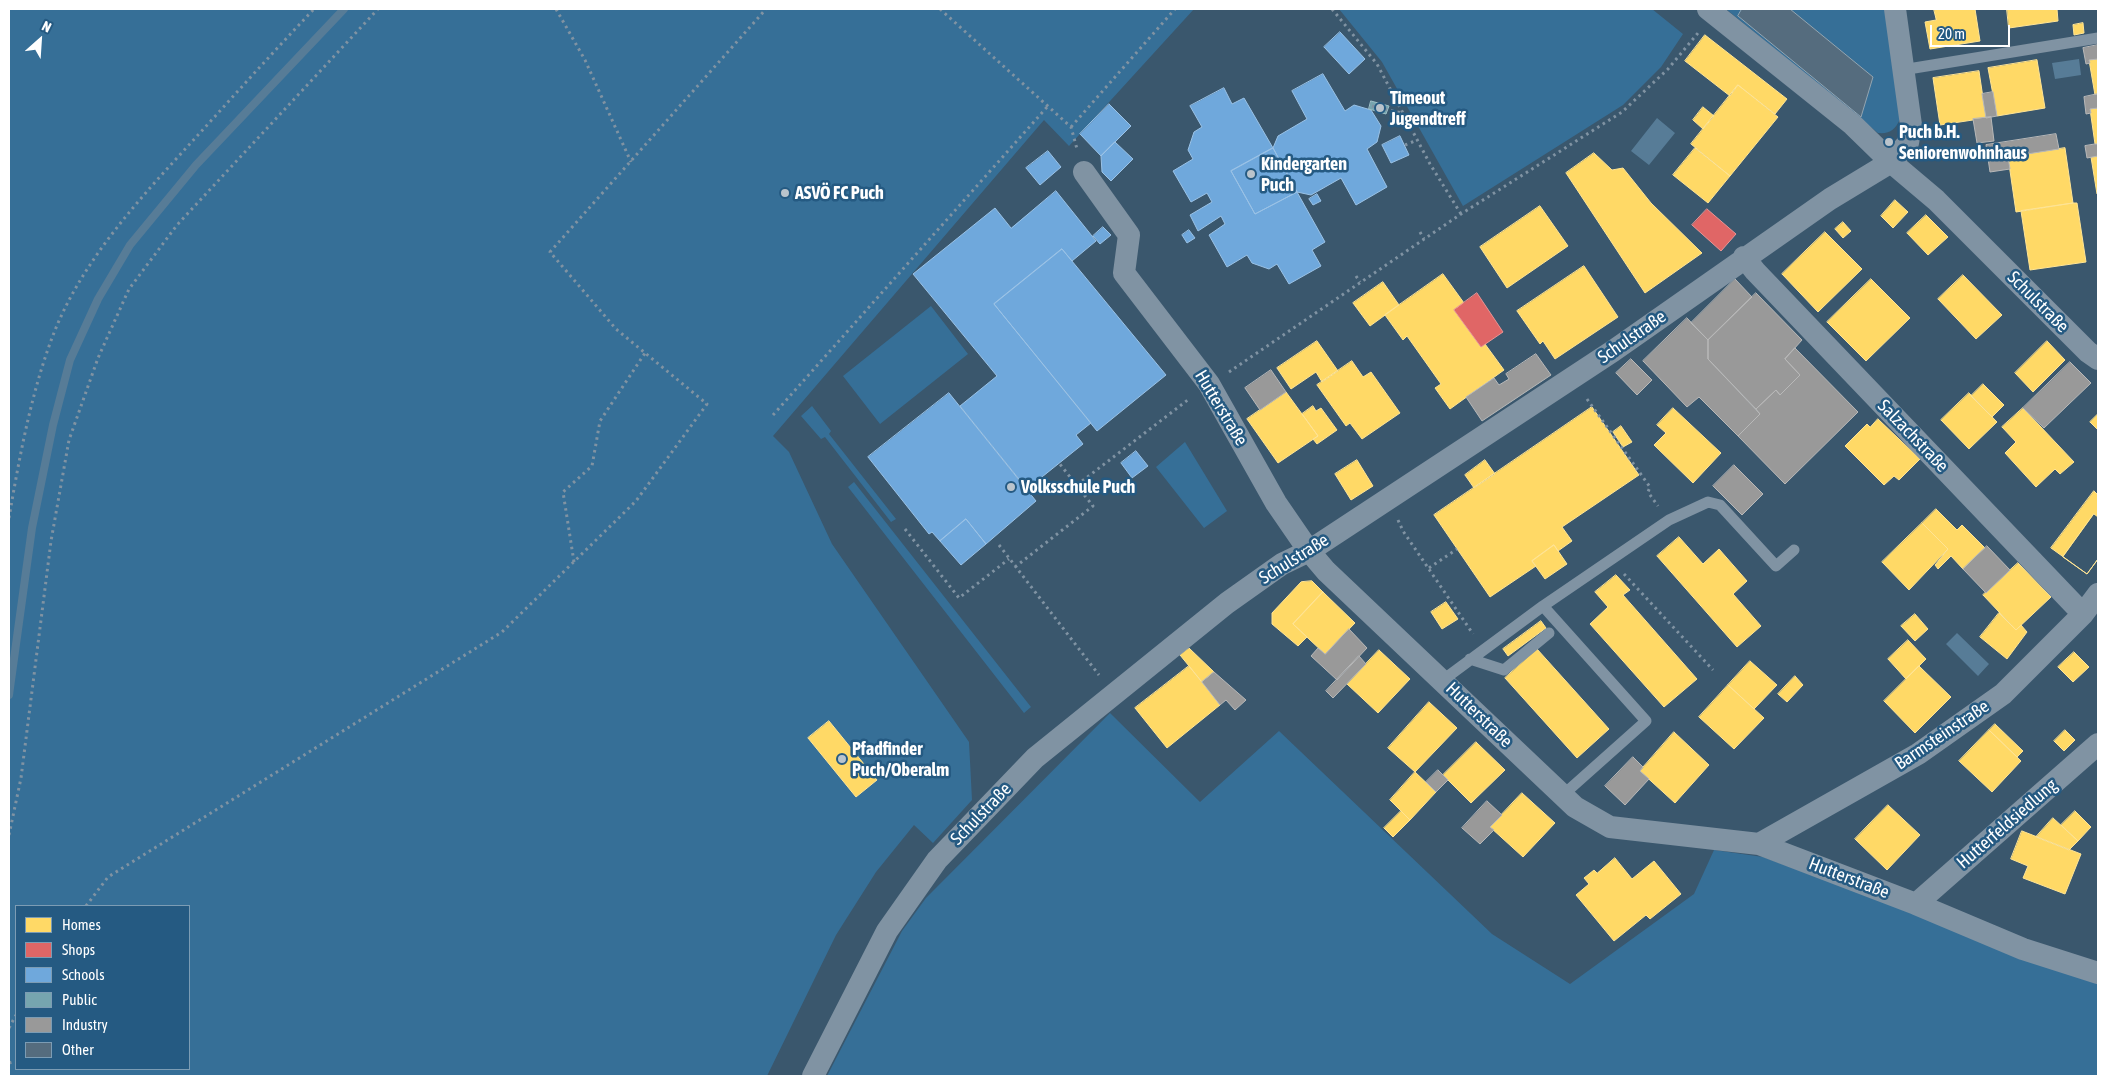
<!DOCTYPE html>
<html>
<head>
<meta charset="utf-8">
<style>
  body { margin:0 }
  #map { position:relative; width:2107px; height:1085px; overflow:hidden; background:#3a576d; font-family:"Asap Condensed",sans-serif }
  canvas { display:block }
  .frame { position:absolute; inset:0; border:10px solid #fff; pointer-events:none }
  .legend { position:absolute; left:15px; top:905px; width:175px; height:165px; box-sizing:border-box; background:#255a82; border:1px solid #7c9cb4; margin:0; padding:6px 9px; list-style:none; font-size:15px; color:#fff }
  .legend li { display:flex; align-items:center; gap:10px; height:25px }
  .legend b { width:25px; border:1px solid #7c9cb4 }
  .north { position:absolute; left:15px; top:15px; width:50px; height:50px; -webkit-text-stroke:4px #255a82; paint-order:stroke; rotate:26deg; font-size:14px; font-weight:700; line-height:20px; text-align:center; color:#fff }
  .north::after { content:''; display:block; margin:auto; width:18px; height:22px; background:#fff; clip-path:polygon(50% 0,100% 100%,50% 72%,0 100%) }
  .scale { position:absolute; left:1930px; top:25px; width:80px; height:22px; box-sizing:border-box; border:2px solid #fff; border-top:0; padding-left:6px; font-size:15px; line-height:18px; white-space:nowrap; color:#fff; -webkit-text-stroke:4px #255a82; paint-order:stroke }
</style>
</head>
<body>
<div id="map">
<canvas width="2107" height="1085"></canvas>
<div class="frame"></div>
<ul class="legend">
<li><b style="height:14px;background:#ffd966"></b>Homes</li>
<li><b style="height:14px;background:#e06666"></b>Shops</li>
<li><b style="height:14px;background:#6fa8dc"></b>Schools</li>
<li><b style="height:14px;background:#76a5af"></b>Public</li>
<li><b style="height:14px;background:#999"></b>Industry</li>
<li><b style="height:14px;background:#556c7e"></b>Other</li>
</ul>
<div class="north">N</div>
<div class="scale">20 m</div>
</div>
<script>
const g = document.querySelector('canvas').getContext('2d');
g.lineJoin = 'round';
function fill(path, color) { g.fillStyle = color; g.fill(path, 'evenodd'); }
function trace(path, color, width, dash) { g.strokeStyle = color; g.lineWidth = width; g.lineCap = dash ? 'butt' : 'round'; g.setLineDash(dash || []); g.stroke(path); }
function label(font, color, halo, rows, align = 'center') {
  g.font = font + ' "Asap Condensed",sans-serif'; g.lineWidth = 5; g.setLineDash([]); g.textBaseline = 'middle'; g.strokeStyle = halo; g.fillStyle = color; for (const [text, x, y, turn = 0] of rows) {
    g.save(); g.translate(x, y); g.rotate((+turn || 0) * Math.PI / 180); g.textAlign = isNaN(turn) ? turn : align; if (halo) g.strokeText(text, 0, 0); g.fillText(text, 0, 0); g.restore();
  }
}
fill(new Path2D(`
  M9,9H1194L1069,146L1044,120L773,436L789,452L832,544L969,742L972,800L933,843L914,825L876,872L836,935L767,1076H9ZM16,906H189V1069H16Z
  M1339,9H1652L1683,34L1661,67L1623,105L1463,206L1382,62Z
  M1726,9H1885L1900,119C1895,130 1890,134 1878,133Z
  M931,306L968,354L880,424L843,376Z
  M812,406L831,431L829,434L896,519L891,522L825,437L821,439L801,416Z
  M1185,442L1227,511L1204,528L1156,467Z
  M854,482L1031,707L1024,713L848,487Z
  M1110,713L1200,802L1279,731L1492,934L1570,984L1694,894L1714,850L1763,857L2098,980V1076H827L902,931L926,898Z`), '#366f97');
fill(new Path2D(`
  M2079,59L2081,75L2055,79L2052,63Z
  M1657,118L1675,133L1649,165L1631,151Z
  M1957,633L1989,664L1978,676L1946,644Z`), '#577c97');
const homes = new Path2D(`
  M1934,9H1975L1980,41L1930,49L1925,22L1936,20Z
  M2007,9H2057L2058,21L2009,28Z
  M2083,23L2084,33L2074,35L2073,25Z
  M1705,35L1787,99L1775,114L1738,85L1730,96L1685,61Z
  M2098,59V94L2095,95L2089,60Z
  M2037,60L2045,108L1997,116L1988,68Z
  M1979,71L1986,118L1940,125L1933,78Z
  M1738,85L1778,117L1730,176L1691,144Z
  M1703,107L1714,116L1703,129L1693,120Z
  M2098,108V144H2095L2090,109Z
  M1695,148L1730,176L1708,203L1673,175Z
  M2065,148L2073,203L2016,212L2008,157Z
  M1594,153L1612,170L1623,168L1651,203L1702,253L1645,293L1566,173Z
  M2098,156V194H2097L2091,157Z
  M1895,200L1908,212L1893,228L1881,216Z
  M2073,203H2077L2086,262L2030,270L2021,211Z
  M1540,206L1568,246L1507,288L1480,247Z
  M1926,215L1948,237L1928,255L1907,233Z
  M1843,222L1851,231L1843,238L1835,229Z
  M1825,232L1862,269L1818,312L1782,274Z
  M1584,266L1618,317L1555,359L1543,341L1540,344L1517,311Z
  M1443,274L1464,303L1454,310L1481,347L1485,344L1504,370L1450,409L1435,388L1441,384L1407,336L1403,340L1385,315Z
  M1963,275L2002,315L1976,339L1938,299Z
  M1871,279L1910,318L1866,361L1827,322Z
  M1383,282L1399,305L1370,326L1353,303Z
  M1317,341L1338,371L1322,382L1316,372L1291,389L1277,368Z
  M2047,341L2065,360L2033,392L2015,373Z
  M1352,361L1363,377L1371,372L1400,413L1362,439L1350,423L1346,426L1317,385Z
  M1983,384L2004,405L1992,417L1971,396Z
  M1286,392L1318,436L1278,463L1247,419Z
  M1969,393L1997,422L1969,449L1941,420Z
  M1313,406L1316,411L1321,408L1337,430L1317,444L1313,439L1318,436L1302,414Z
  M1592,407L1639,475L1562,527L1572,541L1558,551L1554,545L1532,561L1536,566L1490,597L1434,515Z
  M1673,408L1721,453L1693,483L1654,445L1666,433L1657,425Z
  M2023,408L2074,462L2060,474L2055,469L2036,487L2005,453L2016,442L2002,427Z
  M2098,414V430L2090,422Z
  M1878,419L1920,459L1899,480L1894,476L1884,485L1845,446L1867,424L1870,427Z
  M1621,426L1632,442L1623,447L1613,432Z
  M1357,460L1373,486L1351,500L1335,474Z
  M1485,460L1495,474L1474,488L1465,475Z
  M2094,491L2098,495V559L2087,574L2051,548Z
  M1936,509L1957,530L1962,525L1985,548L1963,569L1951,556L1938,569L1935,565L1948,549L1922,523Z
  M2094,514L2098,517V559L2087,574L2063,557Z
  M1922,523L1948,549L1909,590L1882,562Z
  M1679,537L1703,564L1719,549L1747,581L1733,594L1761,626L1737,647L1657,556Z
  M1554,545L1567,564L1545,579L1532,561Z
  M2018,563L2051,597L2016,630L1983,595Z
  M1616,575L1630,590L1623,595L1697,679L1664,707L1590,624L1608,607L1595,592Z
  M1312,581L1323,592L1293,624L1307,637L1298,646L1272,624V613L1301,582Z
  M1323,592L1355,623L1325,654L1293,624Z
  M1446,602L1458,619L1442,629L1431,612Z
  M1999,613L2016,630L2021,625L2027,632L2007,659L1980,637Z
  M1915,614L1928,629L1915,641L1901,626Z
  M1541,621L1546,628L1508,656L1503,649Z
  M1908,640L1926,659L1906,679L1888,659Z
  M1189,648L1214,672L1202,682L1180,655Z
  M1537,649L1609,729L1577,758L1505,678Z
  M1379,650L1410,679L1378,713L1347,684Z
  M2074,652L2089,667L2073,682L2058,667Z
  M1750,661L1777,685L1754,709L1728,685Z
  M1189,666L1220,705L1167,748L1135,708Z
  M1919,666L1951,697L1915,733L1884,701Z
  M1795,676L1803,685L1787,702L1778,694Z
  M1728,685L1764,718L1734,749L1699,717Z
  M1429,702L1457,728L1415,772L1388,748Z
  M829,721L877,780L856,797L808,738Z
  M1995,724L2023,751L2017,757L1989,730Z
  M1989,730L2021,761L1992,792L1959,761Z
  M2065,730L2075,740L2064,751L2054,741Z
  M1674,732L1709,765L1675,803L1640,771Z
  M1476,742L1505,770L1471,803L1443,775Z
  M1415,772L1436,792L1410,820L1390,800Z
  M1522,793L1555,823L1523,857L1490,827Z
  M1888,805L1920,835L1887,870L1855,839Z
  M1401,811L1410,820L1393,837L1384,828Z
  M2075,811L2091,827L2078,841L2061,825Z
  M2053,818L2078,841L2069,850L2036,837Z
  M2022,831L2081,854L2065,894L2023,878L2028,866L2011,859Z
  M1615,858L1632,879L1654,861L1681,894L1650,919L1646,915L1614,941L1576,895L1589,884L1584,878L1594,870L1597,873Z`);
fill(homes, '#ffd966');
trace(homes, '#ffe494', 1);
const shops = new Path2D(`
  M1707,209L1736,234L1721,251L1692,225Z
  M1477,293L1503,332L1481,347L1454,310Z`);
fill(shops, '#e06666');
trace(shops, '#e99494', 1);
const schools = new Path2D(`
  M1340,32L1365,59L1349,74L1324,47Z
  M1323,74L1345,111L1354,105L1371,110L1381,126L1377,142L1367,149L1387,187L1356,205L1341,178L1311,195L1297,192L1273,148L1278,136L1307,119L1292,91Z
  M1224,88L1232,104L1244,98L1273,148L1231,171L1255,214L1297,192L1325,242L1312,250L1321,266L1289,284L1277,264L1269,269L1252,263L1247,255L1227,267L1209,235L1225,224L1221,216L1198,231L1190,215L1212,202L1207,193L1191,202L1173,171L1193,159L1188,150L1194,132L1202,127L1190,106Z
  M1109,104L1131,126L1101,156L1080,134Z
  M1400,136L1409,155L1391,163L1382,145Z
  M1115,142L1133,159L1111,181L1102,172L1101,156Z
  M1273,148L1297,192L1255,214L1231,171Z
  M1048,151L1061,167L1040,185L1026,168Z
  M1056,191L1096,241L1072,261L1062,249L994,304L1091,423L1076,435L1083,444L1027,489L960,406L997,376L913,274L995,208L1011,228Z
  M1317,194L1321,201L1313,205L1309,199Z
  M1103,227L1111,235L1100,244L1093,236Z
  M1189,230L1195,238L1187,243L1182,235Z
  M1062,249L1166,375L1097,431L994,304Z
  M949,393L1036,501L986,544L966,519L940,541L932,532L929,534L868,457Z
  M1136,451L1148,466L1132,478L1121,463Z
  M966,519L986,544L961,565L940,541Z`);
fill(schools, '#6fa8dc');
trace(schools, '#9ac2e6', 1);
const public = new Path2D(`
  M1371,101L1389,106L1386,114L1369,109Z`);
fill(public, '#76a5af');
trace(public, '#9fc0c7', 1);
const industry = new Path2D(`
  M2098,45V59L2089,60L2090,63L2086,64L2083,48Z
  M1993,92L1997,116L1986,118L1982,94Z
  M2098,94V108L2090,109L2091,113L2086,114L2084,97Z
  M1991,117L1994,141L1977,143L1973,119Z
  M2056,134L2059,149L2008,157L2010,169L1990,172L1986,145Z
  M2095,144H2098V156L2087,158L2085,146Z
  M1735,279L1752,297L1708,340L1691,323Z
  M1756,293L1802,340L1785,359L1800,375L1780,395L1776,390L1756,409L1708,359V340Z
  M1687,318L1708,340V359L1760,414L1738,436L1699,397L1687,407L1643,361Z
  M1795,348L1858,412L1785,484L1738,436L1760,414L1756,409L1776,390L1780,395L1800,375L1785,359Z
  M1536,354L1551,375L1482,421L1466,397L1494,378L1499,385L1509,379L1506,374Z
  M1631,359L1652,380L1637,395L1616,373Z
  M2070,362L2091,383L2044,428L2023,408Z
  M1271,370L1286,392L1260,410L1245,388Z
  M1734,465L1763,494L1742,515L1713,486Z
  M1987,546L2010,570L1986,593L1963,569Z
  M1349,629L1367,648L1337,680L1311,656L1318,648L1325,654Z
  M1359,656L1366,664L1333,698L1326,691Z
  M1214,672L1246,700L1235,710L1226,700L1220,705L1202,682Z
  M1633,757L1643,767L1640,771L1649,779L1625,805L1605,786Z
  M1438,770L1448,780L1436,792L1426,782Z
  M1487,801L1502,815L1490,827L1494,830L1480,844L1462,828Z`);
fill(industry, '#999');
trace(industry, '#b8b8b8', 1);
trace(new Path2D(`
  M9,695L32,528L53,425L70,360L98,299L130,245L196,165L344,9`), '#577c97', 8);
const building = new Path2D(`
  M1742,9H1790L1873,77L1861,117L1738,16Z`);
fill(building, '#556c7e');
trace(building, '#93a5b1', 1);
trace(new Path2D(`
  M556,9L585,60L631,162
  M940,9L1071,127L1077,149
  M1332,9L1377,64L1430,164L1461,214
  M1372,106L1402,113
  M1071,127L1175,9
  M1405,145L1417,140
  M1420,232L1424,239
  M1356,276L1360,282
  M1229,372L1461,214L1622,112L1668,69L1698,33
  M1587,399L1650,487L1648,492L1658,506
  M773,415L1048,106
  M1077,485L1189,399
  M9,518C19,459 31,394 52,338C81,260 143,195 199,134C237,92 275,50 314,9
  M1398,520L1403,531L1473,634
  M905,529L959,598L1009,559
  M999,545L1099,675
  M574,562L563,492L592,466L600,421L645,353
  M1015,567L1093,506L1059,463
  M1429,568L1457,549
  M1624,574L1713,670
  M9,835L21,778L51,541L69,440L98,358L129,289L177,225L378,9
  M86,906L108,877L502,632L636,501L707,404L616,329L550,252L766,9
  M9,1028L16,1015
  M9,1063L16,1061`), '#8093a3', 3, [2.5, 4]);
trace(new Path2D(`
  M1902,70L2098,38
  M1543,606L1646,721L1563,795
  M1470,659L1504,670L1549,633
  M1443,680L1543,606L1669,520L1708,502L1720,505L1776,566L1794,550`), '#8093a3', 11);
trace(new Path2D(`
  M1708,9L1853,125L1891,162L1936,200L2088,352L2098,359
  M1084,172L1129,235L1124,273L1209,384L1276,503L1309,551L1326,571L1575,807L1610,827L1759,844L1916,904L2023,949L2098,973
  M1744,257L1755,271L2083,614
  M1759,844L1918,754L2003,694L2083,614L2098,594
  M1916,904L2098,744
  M813,1076L887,931L937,860L1035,758L1227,603L1282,564L1309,551L1613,351L1830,199L1891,162L1908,143L1911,125L1895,9`), '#8093a3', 22);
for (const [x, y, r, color] of [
  [1380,108,5,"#bac4cc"],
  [1889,142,5,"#bac4cc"],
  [1251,174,5,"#bac4cc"],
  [785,193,5,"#bac4cc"],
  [1011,487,5,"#bac4cc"],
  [842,759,5,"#bac4cc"]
]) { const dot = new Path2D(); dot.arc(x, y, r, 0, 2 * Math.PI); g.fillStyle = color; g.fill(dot); trace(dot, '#255a82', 2); }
label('bold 18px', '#fff', '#255a82', [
  ["Timeout",1390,98],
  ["Jugendtreff",1390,119],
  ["Puch b.H.",1899,132],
  ["Seniorenwohnhaus",1899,153],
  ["Kindergarten",1261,164],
  ["Puch",1261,185],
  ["ASVÖ FC Puch",795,193],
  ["Volksschule Puch",1021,487],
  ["Pfadfinder",852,749],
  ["Puch/Oberalm",852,770]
], 'left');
label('18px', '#fff', '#255a82', [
  ["Schulstraße",2038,302,45],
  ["Schulstraße",1632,337,-35],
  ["Hutterstraße",1221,408,59],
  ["Salzachstraße",1913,436,46],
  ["Schulstraße",1294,559,-32],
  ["Hutterstraße",1479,715,44],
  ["Barmsteinstraße",1942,735,-34],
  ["Schulstraße",981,814,-46],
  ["Hutterfeldsiedlung",2007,824,-41],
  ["Hutterstraße",1849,878,21]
]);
</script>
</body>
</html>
